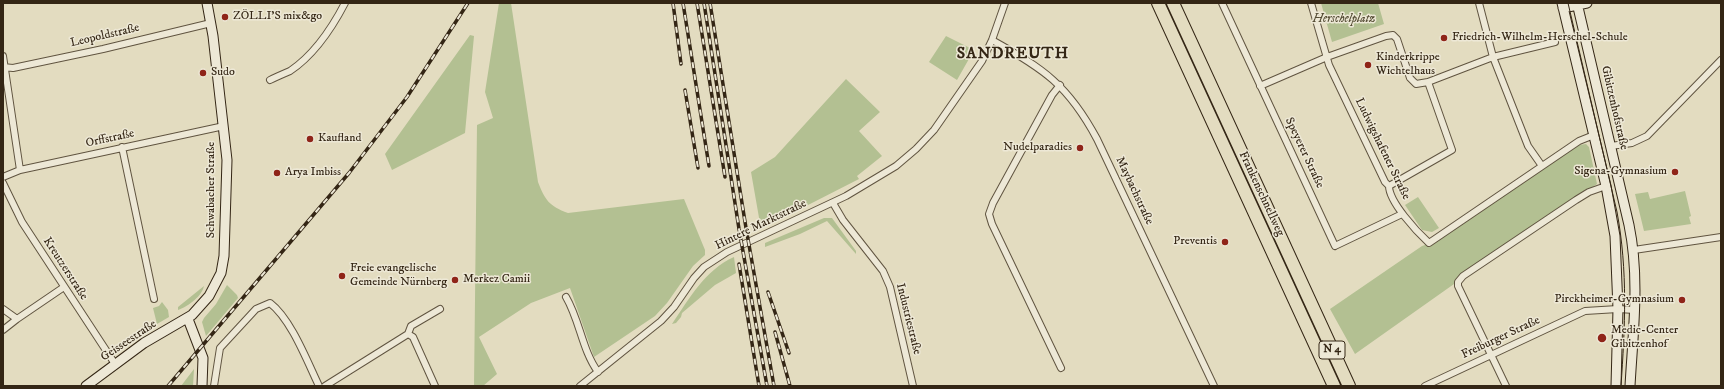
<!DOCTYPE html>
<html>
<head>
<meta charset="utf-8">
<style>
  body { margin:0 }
  #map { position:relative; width:1724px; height:389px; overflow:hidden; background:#e3dcc0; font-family:"IM FELL DW Pica",serif }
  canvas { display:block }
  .frame { position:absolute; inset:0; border:4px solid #342615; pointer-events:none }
</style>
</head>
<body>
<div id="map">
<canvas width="1724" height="389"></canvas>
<div class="frame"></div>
</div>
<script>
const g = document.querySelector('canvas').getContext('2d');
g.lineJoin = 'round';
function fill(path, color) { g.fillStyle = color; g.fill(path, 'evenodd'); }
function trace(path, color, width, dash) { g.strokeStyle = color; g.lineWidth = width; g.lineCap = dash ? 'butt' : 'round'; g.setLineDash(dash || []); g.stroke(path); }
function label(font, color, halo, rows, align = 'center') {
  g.font = font + ' "IM FELL DW Pica",serif'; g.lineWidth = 3; g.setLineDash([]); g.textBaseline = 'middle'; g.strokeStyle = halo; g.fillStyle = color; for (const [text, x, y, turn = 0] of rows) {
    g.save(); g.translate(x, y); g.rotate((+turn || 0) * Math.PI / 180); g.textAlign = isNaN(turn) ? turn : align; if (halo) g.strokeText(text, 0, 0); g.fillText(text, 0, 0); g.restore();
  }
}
fill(new Path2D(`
  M499,3H511L538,182C545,200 549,206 568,213L684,199L705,250V255L693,266L667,303L655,316L594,357L570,288L531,303L479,337L497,374L483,386H474L477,125L493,118L485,92Z
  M1321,3H1378L1384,24L1332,42Z
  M470,35L474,36L465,133L392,170L385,154Z
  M946,36L974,50L957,80L929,62Z
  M846,79L880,112L859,131L882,156L857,176L859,179L761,229L751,172L775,157Z
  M1586,144L1589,147L1597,184L1456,279L1454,284L1355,354L1330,309L1422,246L1431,243L1573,148L1579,145Z
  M1685,191L1691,216L1689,217L1691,224L1644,231L1635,194L1648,192L1650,199Z
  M1418,197L1439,228L1432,232L1422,230L1405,205Z
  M824,218H832L856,251V254L827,221L800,234L765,247V243Z
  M734,257L736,273L715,285L682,313L681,317L676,323L672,324C689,299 705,270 734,257Z
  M1296,282L1344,386H1338L1292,284Z
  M227,285L237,295L238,298L206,336L202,322L204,318L216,304Z
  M204,286C202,296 189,306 178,310V307Z
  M162,302L168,310L169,317L157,324L153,308L159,306Z
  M194,369L193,386H181Z`), '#b3c092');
const street = new Path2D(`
  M1222,3L1335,246L1402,214
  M1311,3L1329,65L1385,182L1389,186C1389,202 1417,232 1429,243L1579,141L1594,135
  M1479,3L1493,57L1528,146L1542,166
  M992,40C1044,69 1068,85 1097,139L1214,386
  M3,56L20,170
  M3,67L13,68L103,49L211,23
  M270,80C276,77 283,74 290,71C314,55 332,28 345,3
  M1060,85L1052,95L993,203L989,214L992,224L1061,368
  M1260,86L1327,57L1386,36L1393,35L1397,39L1410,78L1416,84L1428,82L1493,57L1555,42
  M1611,146L1632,143L1647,136L1721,60
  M122,147L154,299
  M3,177L20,170L224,126
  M3,183L22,222L115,364
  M1389,186L1452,150L1428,82
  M833,203L843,220L883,271L890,287L913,386
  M1634,250L1721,237
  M566,297C580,321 582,350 598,372
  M3,309L17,319
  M3,330L17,319L64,287
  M408,334L413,337L435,386
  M214,386L220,348L256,309L270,303C291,319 307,361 319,386
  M325,386L408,334L411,326L440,309
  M580,386L661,321L674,307L694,278L704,267L727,252L846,196L896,166L916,149L934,130L982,61L992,40L1005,3
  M1425,386L1585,311L1618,309L1635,310
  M1506,386L1458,286V282L1463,276L1576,200L1589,192L1606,186`);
const secondary = new Path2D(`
  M1562,3L1606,186L1615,236L1618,309L1616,386
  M1577,3L1629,225C1640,278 1633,332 1630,386
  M1563,8L1587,3
  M188,319L203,358L202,386
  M86,386L144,343L192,315L209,296L221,273L224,256L227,160L213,36L207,3`);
const highway = new Path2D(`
  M1158,3L1334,386
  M1173,3L1349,386`);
trace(street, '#605440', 8);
trace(secondary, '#342615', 11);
trace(highway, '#342615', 14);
trace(street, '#ede8d6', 6);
trace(secondary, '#ede8d6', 9);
trace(highway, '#e3dcc0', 12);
trace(new Path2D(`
  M1568,3L1617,212C1628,271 1625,327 1621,386`), '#342615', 1);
const rail = new Path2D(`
  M673,3L681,64
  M683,3L709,166
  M697,3L725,177
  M704,3L739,229L767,386
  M710,3L746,228L774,386
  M685,90L698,168
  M739,264L759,386
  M768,292L789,353
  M775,332L790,386
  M168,386L349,173L407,97L468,3`);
trace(rail, '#342615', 3.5);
trace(rail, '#ede8d6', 2, [6]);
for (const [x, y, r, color] of [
  [225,17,4,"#8f2418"],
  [1444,38,4,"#8f2418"],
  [1368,65,4,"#8f2418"],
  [203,73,4,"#8f2418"],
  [310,139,4,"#8f2418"],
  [1080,148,4,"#8f2418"],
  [1675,172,4,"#8f2418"],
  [277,173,4,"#8f2418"],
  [1225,242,4,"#8f2418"],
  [342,276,4,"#8f2418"],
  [455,280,4,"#8f2418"],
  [1682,300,4,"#8f2418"],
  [1602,338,5,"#8f2418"]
]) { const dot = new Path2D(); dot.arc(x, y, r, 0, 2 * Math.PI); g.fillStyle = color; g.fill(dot); trace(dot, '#ede8d6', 1.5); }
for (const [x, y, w] of [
  [1332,350,26]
]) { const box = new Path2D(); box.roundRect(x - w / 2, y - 9, w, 18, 3); g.fillStyle = '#ede8d6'; g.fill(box); trace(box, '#342615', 1); }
label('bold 11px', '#342615', null, [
  ["N 4",1332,350]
]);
label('12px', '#342615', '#ede8d6', [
  ["ZÖLLI'S mix&go",233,17],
  ["Friedrich-Wilhelm-Herschel-Schule",1452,38],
  ["Kinderkrippe",1376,58],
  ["Wichtelhaus",1376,72],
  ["Sudo",211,73],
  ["Kaufland",318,139],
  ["Nudelparadies",1072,148,"right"],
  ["Sigena-Gymnasium",1667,172,"right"],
  ["Arya Imbiss",285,173],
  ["Preventis",1217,242,"right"],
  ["Freie evangelische",350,269],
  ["Gemeinde Nürnberg",350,283],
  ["Merkez Camii",463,280],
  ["Pirckheimer-Gymnasium",1674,300,"right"],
  ["Medic-Center",1611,331],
  ["Gibitzenhof",1611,345]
], 'left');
label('italic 12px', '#544c34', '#ede8d6', [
  ["Herschelplatz",1344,20]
]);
label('12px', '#342615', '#ede8d6', [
  ["Leopoldstraße",105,36,-13],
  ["Gibitzenhofstraße",1614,108,77],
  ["Orffstraße",110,139,-12],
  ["Ludwigshafener Straße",1382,149,64],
  ["Speyerer Straße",1304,153,65],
  ["Schwabacher Straße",212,190,-90],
  ["Maybachstraße",1134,191,65],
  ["Frankenschnellweg",1261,194,65],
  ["Hintere Marktstraße",761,225,-26],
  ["Kreutzerstraße",65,269,57],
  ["Industriestraße",908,319,76],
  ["Freiburger Straße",1501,338,-25],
  ["Geisseestraße",129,341,-34]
]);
g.letterSpacing = '1px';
label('bold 16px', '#342615', '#ede8d6', [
  ["SANDREUTH",1013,55]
]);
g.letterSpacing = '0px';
</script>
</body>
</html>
